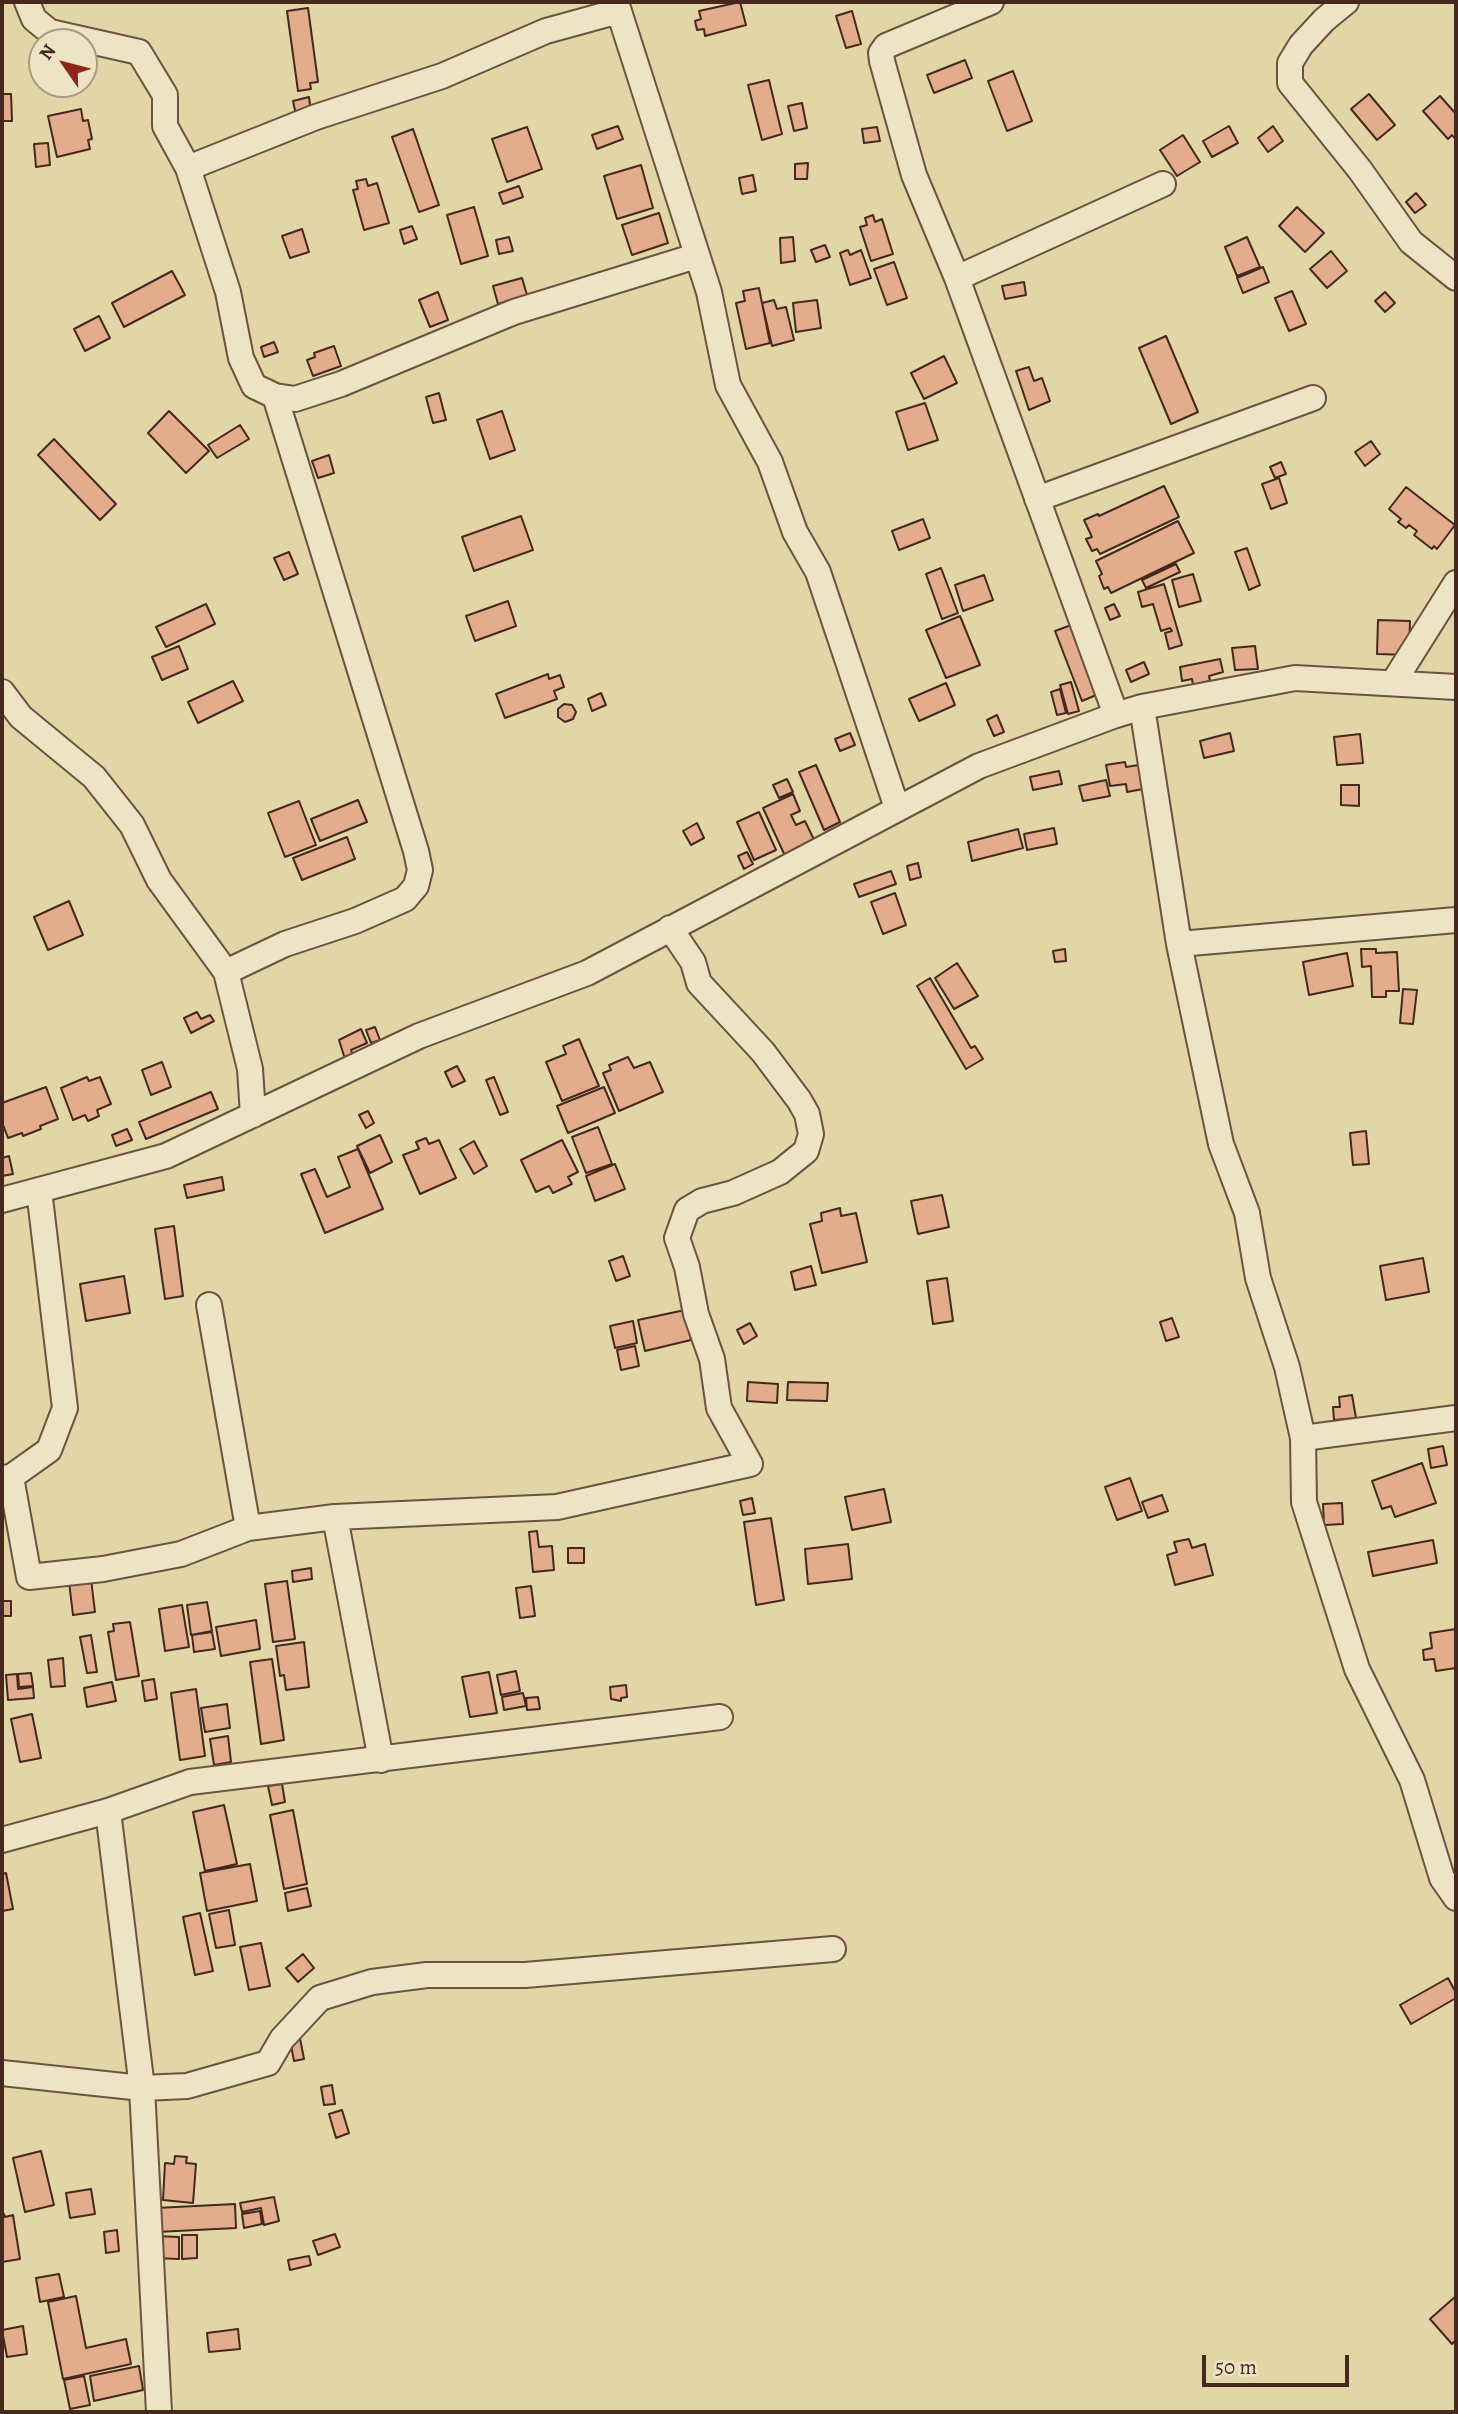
<!DOCTYPE html>
<html>
<head>
<meta charset="utf-8">
<style>
  body { margin:0 }
  #map { position:relative; width:1458px; height:2414px; overflow:hidden; background:#e2d5a6; font-family:Alegreya,serif }
  canvas { display:block }
  .frame { position:absolute; inset:0; border:4px solid #45281e; pointer-events:none }
  .north { position:absolute; left:28px; top:28px; width:70px; height:70px; box-sizing:border-box; background:#ece4c5; border:2px solid #a99982; border-radius:50%; rotate:305deg; font-size:19px; font-weight:700; line-height:28px; text-align:center; color:#45281e }
  .north::after { content:''; display:block; margin:auto; width:24px; height:32px; background:#8f2418; clip-path:polygon(50% 0,100% 100%,50% 72%,0 100%) }
  .scale { position:absolute; left:1202px; top:2355px; width:147px; height:32px; box-sizing:border-box; border:4px solid #45281e; border-top:0; padding-left:9px; font-size:21px; line-height:24px; white-space:nowrap; color:#45281e; -webkit-text-stroke:5px #ece4c5; paint-order:stroke }
</style>
</head>
<body>
<div id="map">
<canvas width="1458" height="2414"></canvas>
<div class="frame"></div>
<div class="north">N</div>
<div class="scale">50 m</div>
</div>
<script>
const g = document.querySelector('canvas').getContext('2d');
g.lineJoin = 'round';
function fill(path, color) { g.fillStyle = color; g.fill(path, 'evenodd'); }
function trace(path, color, width, dash) { g.strokeStyle = color; g.lineWidth = width; g.lineCap = dash ? 'butt' : 'round'; g.setLineDash(dash || []); g.stroke(path); }
const building = new Path2D(`
  M740,2L746,25L705,36L704,29L697,30L695,21L701,19L699,11Z
  M308,8L318,82L310,83L311,89L298,91L287,11Z
  M852,11L861,44L846,48L836,16Z
  M965,60L972,78L934,93L927,75Z
  M1013,71L1032,121L1007,131L988,81Z
  M769,80L782,134L762,140L748,85Z
  M2,94H11L12,121H2Z
  M1369,94L1395,125L1377,140L1351,109Z
  M1440,96L1456,114V140L1452,135L1448,139L1423,111Z
  M309,97L311,112L296,115L293,101Z
  M802,103L807,128L794,131L788,106Z
  M81,109L83,121L88,120L92,139L88,140L90,149L57,157L48,116Z
  M618,126L623,139L597,149L592,135Z
  M1229,126L1238,143L1212,157L1203,141Z
  M1273,126L1283,141L1268,152L1258,138Z
  M527,127L542,169L507,182L492,139Z
  M877,127L880,141L864,143L862,129Z
  M413,129L439,205L419,212L392,137Z
  M1183,135L1200,162L1177,176L1160,150Z
  M48,143L50,165L36,167L34,144Z
  M808,163L807,179H795V164Z
  M641,165L653,208L617,219L604,176Z
  M753,175L756,191L742,194L739,178Z
  M366,179L368,186L377,183L389,223L364,230L353,190L358,189L356,181Z
  M519,186L523,197L503,204L499,193Z
  M1416,193L1426,205L1415,213L1406,202Z
  M474,207L488,256L461,264L447,215Z
  M1297,207L1324,233L1305,252L1279,226Z
  M659,213L668,243L632,255L622,225Z
  M873,215L875,222L882,219L893,254L871,261L860,227L867,225L865,218Z
  M412,226L417,239L404,244L400,230Z
  M302,229L309,252L290,258L282,236Z
  M509,237L513,251L499,254L496,240Z
  M793,237L795,261L781,263L780,238Z
  M1247,237L1260,267L1237,276L1225,247Z
  M825,245L830,257L816,262L811,250Z
  M848,250L850,255L861,250L871,278L850,285L840,253Z
  M1331,251L1347,271L1327,288L1310,269Z
  M894,262L907,298L887,305L874,269Z
  M1263,267L1269,282L1243,293L1237,278Z
  M172,271L185,295L124,327L112,303Z
  M522,278L527,295L498,304L493,286Z
  M1024,282L1026,295L1005,299L1002,286Z
  M759,288L770,343L746,349L736,303L745,301L743,291Z
  M1292,291L1306,324L1289,331L1275,298Z
  M438,292L448,320L430,327L419,300Z
  M1385,292L1395,303L1385,312L1375,301Z
  M774,300L777,309L786,307L794,340L772,346L762,303Z
  M817,300L821,328L796,332L793,303Z
  M99,316L110,338L85,351L74,329Z
  M1166,336L1198,412L1171,424L1139,348Z
  M274,342L278,352L264,357L261,347Z
  M334,346L341,366L313,376L307,360L315,357L314,353Z
  M944,356L957,383L924,399L911,373Z
  M1029,367L1034,381L1042,378L1050,401L1029,410L1016,371Z
  M439,393L446,420L433,423L426,397Z
  M925,403L938,440L908,450L896,412Z
  M169,411L209,451L186,473L148,433Z
  M502,411L515,450L490,459L477,420Z
  M240,425L249,439L217,458L208,445Z
  M54,439L116,504L100,520L38,455Z
  M1371,441L1380,454L1365,466L1355,452Z
  M329,455L334,473L318,478L312,461Z
  M1281,462L1286,474L1275,478L1270,467Z
  M1279,478L1287,503L1271,509L1262,484Z
  M1164,486L1179,517L1100,554L1097,549L1092,551L1086,539L1092,537L1084,520L1098,514L1099,516Z
  M1406,487L1455,525L1437,549L1434,546L1432,549L1414,535L1417,531L1409,525L1406,528L1398,522L1401,519L1389,509Z
  M521,516L533,550L474,571L462,537Z
  M923,519L930,538L899,550L892,531Z
  M1178,521L1194,553L1111,593L1108,587L1104,589L1099,576L1102,574L1096,561Z
  M1247,548L1260,585L1249,590L1235,552Z
  M289,552L298,574L284,580L274,558Z
  M1176,564L1180,572L1146,588L1142,580Z
  M941,568L958,613L942,619L926,574Z
  M1193,574L1201,601L1179,607L1172,580Z
  M984,575L993,600L963,611L955,585Z
  M1164,584L1182,645L1169,649L1165,633L1172,631L1170,628L1161,631L1153,604L1142,607L1138,592Z
  M508,601L516,626L475,641L466,616Z
  M206,604L215,624L166,647L156,627Z
  M1114,604L1120,616L1110,620L1105,608Z
  M960,616L980,665L946,678L926,630Z
  M1378,620L1410,621L1409,655L1377,654Z
  M1074,624L1101,693L1082,701L1055,631Z
  M179,646L188,669L162,680L152,657Z
  M1255,646L1258,669L1235,670L1232,648Z
  M1220,659L1223,672L1209,676L1210,681L1193,685L1192,679L1182,681L1180,667Z
  M1144,662L1149,674L1131,682L1126,670Z
  M548,674L549,679L560,675L564,687L554,691L557,699L505,718L496,694Z
  M233,681L243,701L198,723L188,702Z
  M1071,682L1079,711L1068,714L1060,685Z
  M946,683L955,705L919,721L909,699Z
  M1060,689L1066,713L1057,715L1051,692Z
  M601,693L606,705L592,711L588,699Z
  M564,704L572,705L576,712L573,719L565,722L558,717V709Z
  M997,715L1004,732L994,736L987,720Z
  M850,733L855,745L840,751L835,739Z
  M1230,733L1234,751L1204,758L1200,741Z
  M1360,734L1363,763L1337,765L1334,737Z
  M1125,762L1126,767L1139,765L1143,789L1127,792L1126,784L1110,786L1106,765Z
  M816,765L840,822L824,830L799,772Z
  M1059,771L1062,784L1033,790L1030,777Z
  M787,779L793,792L779,798L773,785Z
  M1106,780L1110,796L1083,801L1079,786Z
  M1341,785H1359V806L1341,805Z
  M793,794L800,811L791,815L796,825L805,821L816,844L786,858L763,808Z
  M358,800L367,822L320,841L311,819Z
  M299,801L316,845L285,857L268,813Z
  M759,812L776,850L754,860L737,822Z
  M697,823L704,838L691,845L683,831Z
  M1054,828L1057,844L1027,850L1024,834Z
  M1018,829L1023,848L972,861L968,842Z
  M347,837L355,859L302,880L293,858Z
  M747,852L753,864L744,869L738,856Z
  M918,863L921,877L910,880L907,866Z
  M891,871L896,884L859,897L854,884Z
  M895,893L906,925L883,934L871,902Z
  M69,901L83,935L48,950L34,917Z
  M1065,949L1066,961L1055,962L1053,951Z
  M1361,949H1376V953L1397,952L1399,991H1386V997H1372L1371,966L1362,967Z
  M1347,953L1353,986L1309,995L1303,962Z
  M957,963L978,996L954,1009L935,978Z
  M930,978L971,1048L975,1046L983,1059L966,1069L917,986Z
  M1403,989L1417,990L1413,1024L1400,1023Z
  M197,1012L201,1019L210,1015L214,1021L191,1033L184,1018Z
  M375,1027L380,1040L371,1043L366,1030Z
  M361,1029L367,1043L351,1050L353,1055L345,1059L339,1040Z
  M579,1039L599,1086L562,1101L546,1062L566,1054L563,1046Z
  M628,1057L634,1068L650,1062L663,1092L619,1111L603,1073L611,1070L609,1065Z
  M162,1062L171,1087L151,1095L142,1070Z
  M457,1066L465,1081L452,1087L445,1072Z
  M87,1077L89,1081L100,1077L111,1104L97,1110L99,1116L88,1121L85,1115L73,1120L61,1088Z
  M494,1077L508,1112L500,1115L486,1080Z
  M46,1087L58,1119L40,1126L41,1129L23,1136L22,1133L8,1138L2,1122V1103Z
  M604,1087L615,1113L568,1133L557,1106Z
  M211,1092L218,1109L146,1139L139,1122Z
  M368,1111L374,1123L366,1128L359,1115Z
  M598,1127L612,1164L586,1173L572,1137Z
  M127,1129L132,1140L116,1146L112,1135Z
  M1366,1131L1369,1164L1353,1165L1350,1133Z
  M380,1135L392,1162L370,1173L357,1146Z
  M426,1138L429,1144L439,1140L456,1178L420,1194L403,1155L419,1149L416,1142Z
  M562,1140L578,1172L568,1177L572,1184L553,1193L549,1186L536,1192L521,1160Z
  M474,1141L487,1166L474,1174L460,1149Z
  M358,1149L383,1209L325,1233L301,1174L315,1169L327,1197L350,1187L338,1157Z
  M9,1156L13,1174L2,1176V1158Z
  M615,1164L625,1189L595,1201L586,1176Z
  M222,1177L224,1190L187,1198L184,1185Z
  M942,1195L949,1227L918,1234L911,1201Z
  M840,1208L841,1216L856,1213L867,1262L822,1273L810,1224L822,1221L821,1213Z
  M174,1226L183,1296L165,1299L155,1229Z
  M623,1256L630,1276L616,1281L609,1261Z
  M1423,1258L1429,1292L1386,1300L1380,1266Z
  M811,1266L816,1285L795,1290L791,1272Z
  M124,1276L130,1313L86,1321L80,1284Z
  M947,1278L953,1321L933,1324L927,1281Z
  M685,1310L691,1340L645,1351L638,1320Z
  M1172,1318L1179,1337L1166,1341L1160,1322Z
  M633,1321L637,1343L615,1348L610,1326Z
  M750,1323L757,1336L744,1344L737,1330Z
  M635,1346L639,1366L621,1370L617,1350Z
  M748,1382L778,1384L777,1403L747,1401Z
  M788,1382L828,1383L827,1401L787,1400Z
  M1352,1395L1356,1418L1334,1420L1333,1407H1340L1339,1397Z
  M1443,1446L1447,1465L1431,1468L1428,1449Z
  M1422,1463L1436,1503L1395,1517L1391,1506L1382,1509L1372,1481Z
  M1130,1478L1142,1511L1117,1520L1105,1487Z
  M884,1489L891,1522L852,1530L845,1497Z
  M1162,1495L1168,1511L1148,1518L1142,1502Z
  M752,1498L755,1513L743,1515L740,1501Z
  M1342,1503L1343,1524L1324,1525L1323,1504Z
  M771,1518L784,1600L756,1605L744,1522Z
  M537,1531L539,1547L552,1546L554,1570L533,1572L529,1532Z
  M1189,1539L1192,1548L1205,1544L1213,1575L1175,1585L1167,1555L1177,1552L1174,1542Z
  M1433,1540L1437,1563L1373,1576L1368,1552Z
  M848,1544L852,1579L808,1584L805,1549Z
  M568,1548H584V1563H568Z
  M311,1568L312,1579L293,1582L292,1571Z
  M91,1579L95,1612L73,1615L69,1582Z
  M287,1581L295,1639L273,1642L265,1584Z
  M531,1586L535,1616L520,1618L516,1588Z
  M2,1601H11V1616H2Z
  M207,1602L212,1631L191,1635L187,1605Z
  M182,1605L189,1647L165,1651L159,1609Z
  M256,1620L260,1649L221,1656L216,1627Z
  M130,1622L139,1676L116,1680L108,1632L114,1631L113,1624Z
  M1456,1629V1668L1436,1671L1434,1659L1424,1660L1423,1650L1432,1648L1430,1633Z
  M212,1632L215,1649L194,1652L192,1635Z
  M91,1635L97,1672L87,1673L80,1637Z
  M304,1642L309,1687L286,1690L284,1675L280,1676L276,1646Z
  M63,1658L65,1686L51,1687L48,1660Z
  M272,1659L284,1740L261,1744L250,1662Z
  M516,1671L520,1691L501,1695L497,1675Z
  M489,1672L497,1713L470,1717L462,1677Z
  M31,1673L33,1686L19,1687L18,1674Z
  M17,1674L18,1689L33,1687L34,1698L8,1700L6,1675Z
  M154,1679L157,1699L145,1701L142,1681Z
  M112,1682L116,1701L87,1707L84,1688Z
  M626,1685L627,1697L621,1698V1701L611,1699L610,1687Z
  M196,1689L205,1756L180,1760L171,1693Z
  M523,1693L526,1706L504,1710L502,1697Z
  M538,1697L540,1709L527,1710L526,1698Z
  M227,1704L230,1728L205,1732L201,1708Z
  M32,1714L41,1758L20,1762L11,1719Z
  M228,1736L231,1762L214,1765L210,1739Z
  M282,1784L285,1802L272,1805L268,1786Z
  M224,1805L237,1864L205,1871L193,1812Z
  M293,1810L307,1884L284,1889L270,1815Z
  M250,1864L257,1901L207,1911L200,1873Z
  M6,1873L13,1909L2,1911V1874Z
  M307,1888L311,1906L288,1911L285,1893Z
  M229,1910L235,1945L216,1948L209,1914Z
  M200,1913L213,1971L195,1975L183,1917Z
  M261,1943L270,1986L249,1990L240,1947Z
  M303,1954L314,1968L298,1982L286,1968Z
  M1448,1978L1456,1993V1998L1411,2024L1400,2005Z
  M299,2033L304,2059L294,2061L289,2035Z
  M332,2085L335,2104L324,2105L321,2087Z
  M342,2110L349,2133L336,2138L329,2114Z
  M41,2151L54,2205L25,2212L13,2158Z
  M175,2156L187,2157L186,2163L196,2164L193,2203L163,2200L165,2163L174,2164Z
  M91,2189L95,2214L70,2218L66,2193Z
  M274,2197L279,2221L264,2225L261,2208L242,2212L240,2203Z
  M235,2204L236,2228L157,2232L156,2208Z
  M260,2211L262,2224L244,2228L242,2214Z
  M4,2214L5,2217L13,2215L20,2259L2,2262V2215Z
  M117,2230L119,2251L106,2253L104,2232Z
  M335,2234L340,2247L318,2255L313,2241Z
  M182,2235H197V2258L182,2259Z
  M155,2236L179,2237V2259L154,2258Z
  M309,2256L311,2265L290,2270L288,2260Z
  M59,2274L64,2297L40,2302L36,2278Z
  M76,2296L86,2348L126,2339L131,2364L63,2379L48,2302Z
  M1456,2296V2340L1452,2344L1430,2319Z
  M23,2326L27,2354L7,2357L2,2330Z
  M238,2329L240,2349L209,2352L207,2333Z
  M139,2366L143,2390L94,2401L90,2376Z
  M84,2376L90,2405L70,2409L64,2380Z`);
fill(building, '#e3ad8d');
trace(building, '#45281e', 2);
const minor = new Path2D(`
  M27,2L34,19L50,32L139,52L165,95V126L188,168
  M616,2L709,292L728,385L770,462L795,532L818,572L897,808
  M991,2L886,46L881,53L882,61L914,175L957,278L1116,715
  M1346,2L1324,20L1301,45L1290,63V83L1360,170L1411,242L1456,278
  M619,11L546,31L442,76L316,117L188,168L228,292L241,358L254,386L275,396L295,399L341,384L514,312L696,256
  M957,278L1163,184
  M1037,499L1313,398
  M1393,683L1456,583
  M2,692L21,717L94,777L132,825L159,880L226,972L250,1069L253,1115
  M1142,707L1179,944L1221,1144L1247,1213L1258,1278L1287,1367L1303,1438L1304,1502L1357,1669L1412,1780L1442,1878L1456,1898
  M1179,944L1456,920
  M226,972L285,944L355,921L405,899L416,886L420,870L416,851L275,396
  M2,1200L166,1156L419,1036L587,973L979,766L1116,715L1142,707L1295,678L1456,687
  M209,1305L248,1528L335,1517L381,1760
  M1303,1438L1456,1418
  M11,1477L29,1577L103,1569L181,1554L248,1528
  M2,1478L11,1477L49,1450L65,1408L39,1190
  M335,1517L557,1507L750,1464L719,1408L712,1359L696,1314L687,1267L677,1238L687,1210L702,1201L733,1193L780,1172L806,1151L811,1134L807,1114L799,1100L763,1052L699,983L693,962L670,928
  M108,1811L142,2088L159,2412
  M2,1840L108,1811L190,1782L720,1717
  M2,2073L142,2088L187,2086L268,2063L282,2039L320,1998L372,1982L427,1975H525L833,1949`);
trace(minor, '#6c5340', 28);
trace(minor, '#ece4c5', 24);
</script>
</body>
</html>
